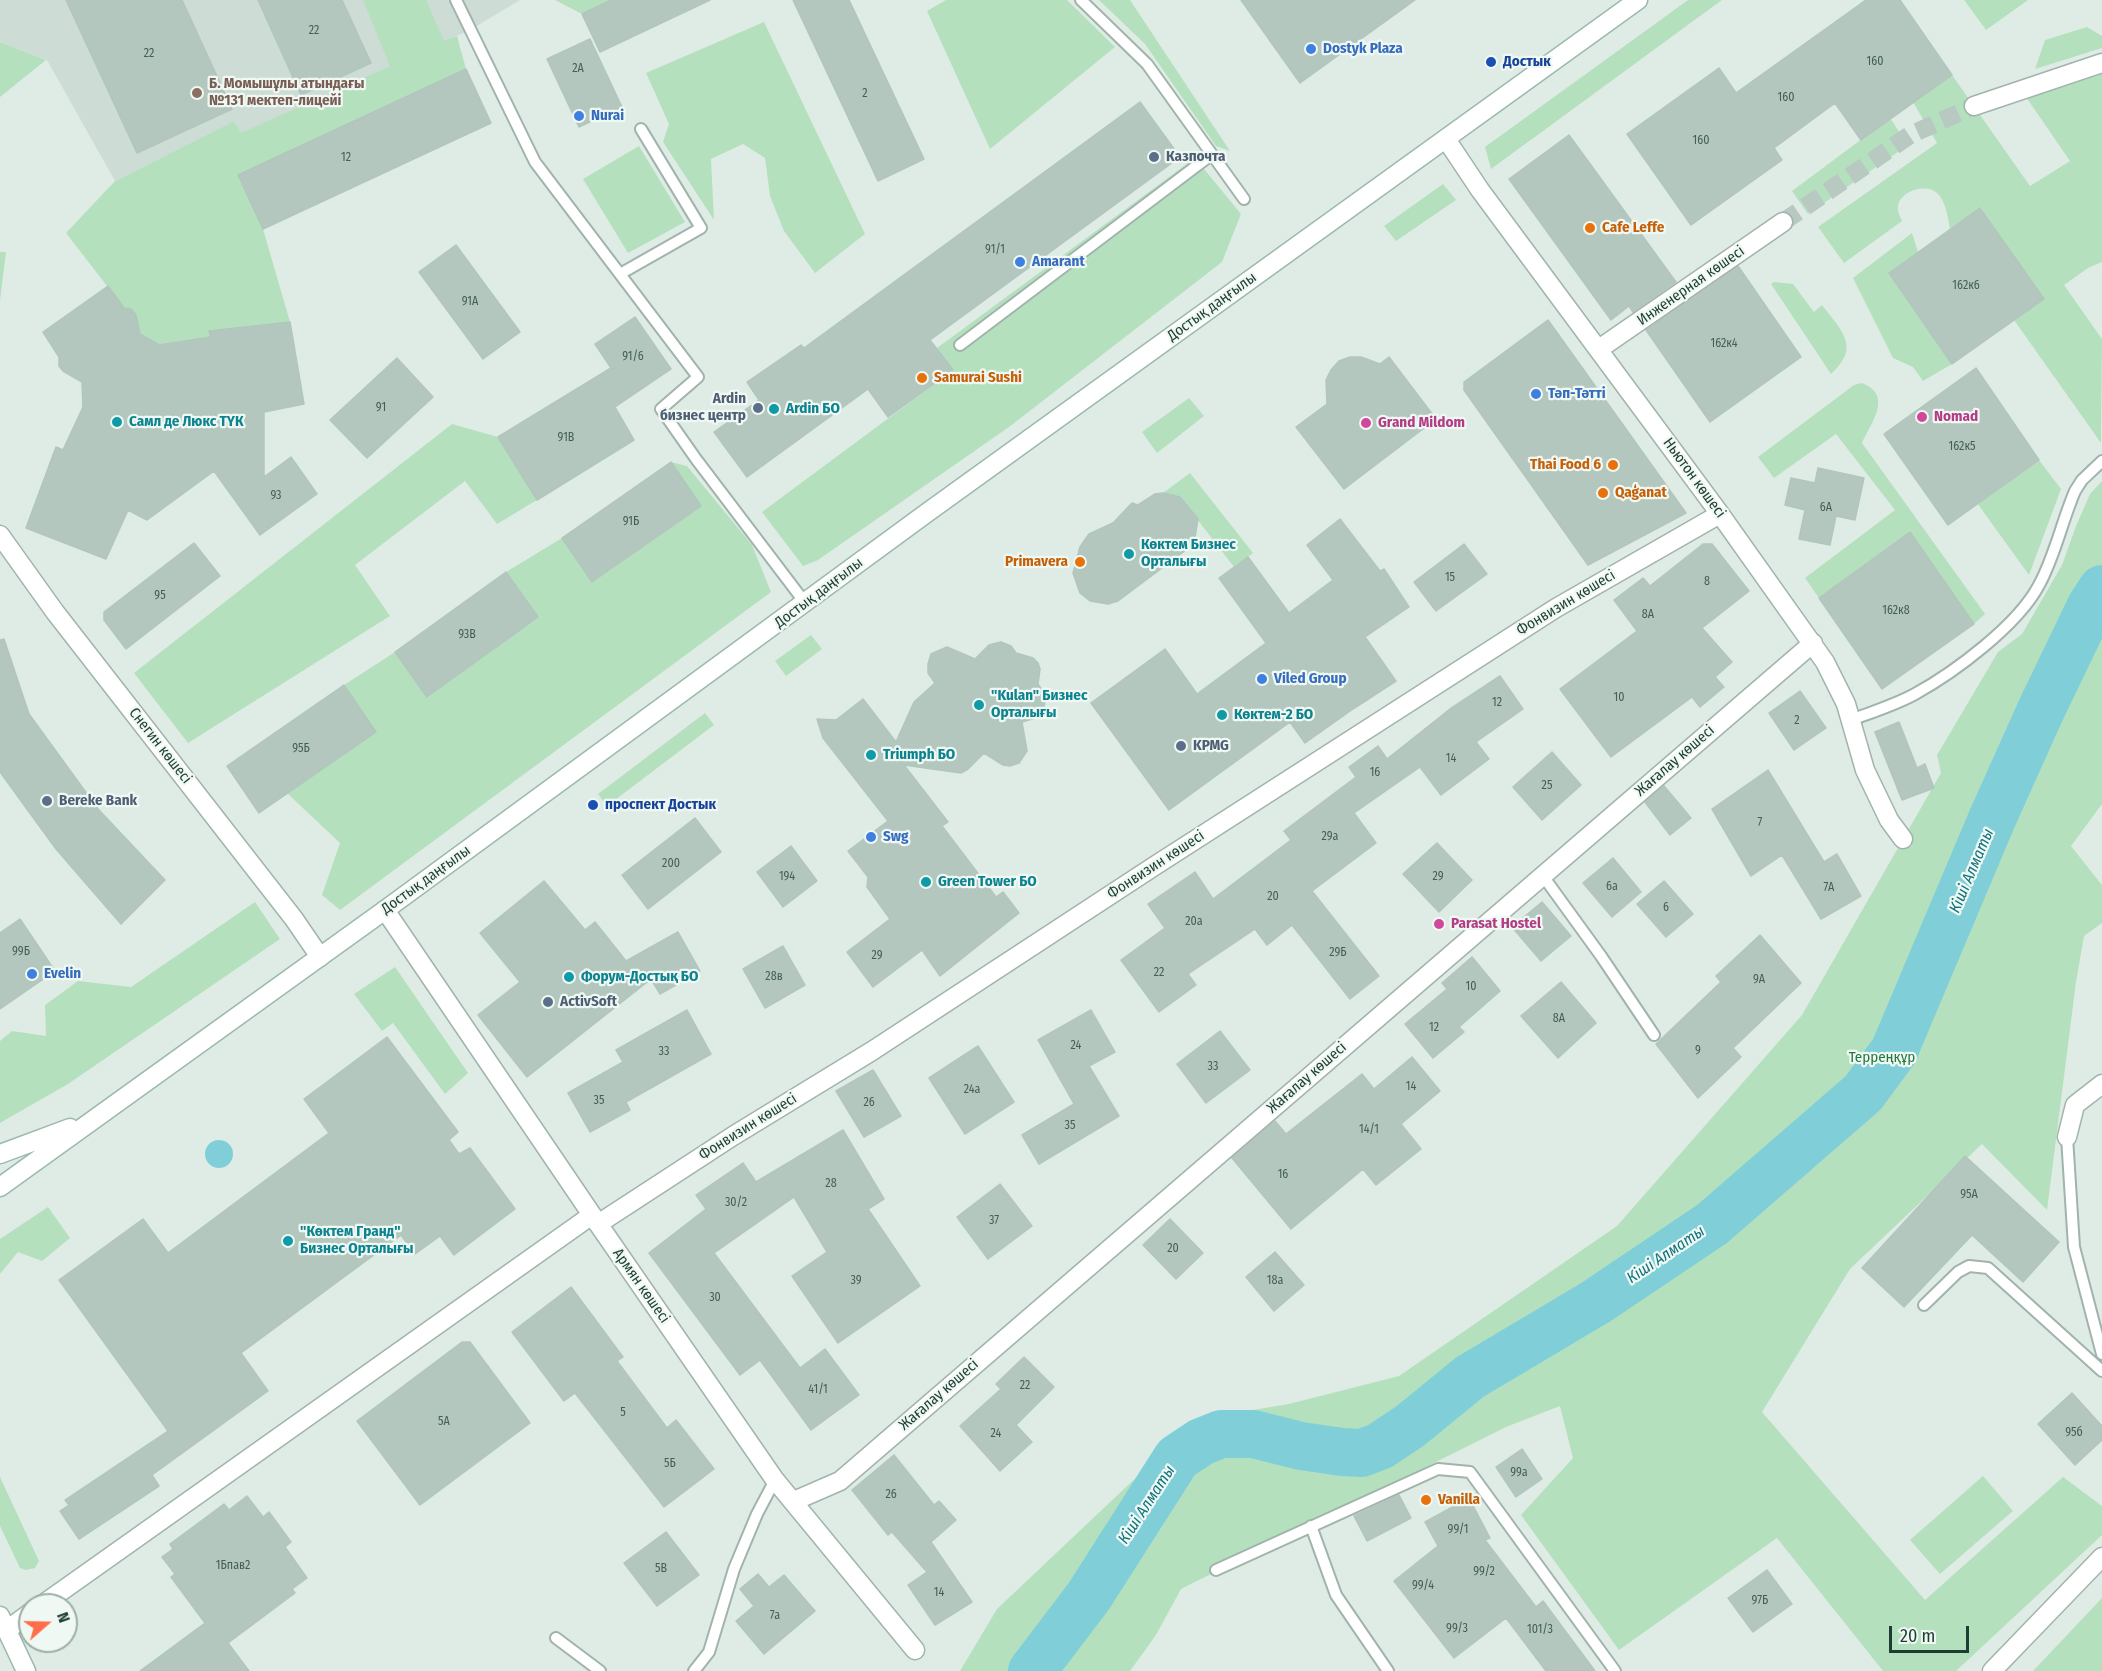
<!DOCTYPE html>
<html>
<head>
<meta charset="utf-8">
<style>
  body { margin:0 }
  #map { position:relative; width:2102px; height:1671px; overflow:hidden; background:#dfece5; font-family:"Fira Sans Condensed",sans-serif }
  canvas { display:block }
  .north { position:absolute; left:18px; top:1593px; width:60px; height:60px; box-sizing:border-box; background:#f0f8f3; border:2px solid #9caea7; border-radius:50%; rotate:70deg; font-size:16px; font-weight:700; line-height:24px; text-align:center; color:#1e3e34 }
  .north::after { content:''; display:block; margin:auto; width:21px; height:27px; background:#ff6d4a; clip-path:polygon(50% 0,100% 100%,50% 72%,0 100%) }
  .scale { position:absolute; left:1889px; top:1626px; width:80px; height:27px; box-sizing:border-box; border:3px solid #1e3e34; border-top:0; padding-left:8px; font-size:18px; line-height:21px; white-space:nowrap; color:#1e3e34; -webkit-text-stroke:4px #f0f8f3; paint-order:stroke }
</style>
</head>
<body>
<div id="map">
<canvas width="2102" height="1671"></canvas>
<div class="north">N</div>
<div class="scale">20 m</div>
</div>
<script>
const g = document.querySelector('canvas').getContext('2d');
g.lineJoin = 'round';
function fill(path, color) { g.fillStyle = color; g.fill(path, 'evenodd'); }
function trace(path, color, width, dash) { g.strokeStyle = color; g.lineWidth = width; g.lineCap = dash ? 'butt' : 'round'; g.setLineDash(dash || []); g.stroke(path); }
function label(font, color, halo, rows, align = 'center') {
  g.font = font + ' "Fira Sans Condensed",sans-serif'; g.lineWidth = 4.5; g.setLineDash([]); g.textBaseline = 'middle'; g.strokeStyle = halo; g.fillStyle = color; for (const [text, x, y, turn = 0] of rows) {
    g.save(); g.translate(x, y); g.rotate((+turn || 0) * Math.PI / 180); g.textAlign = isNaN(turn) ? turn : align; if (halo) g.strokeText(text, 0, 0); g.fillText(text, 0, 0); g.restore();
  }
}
fill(new Path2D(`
  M0,0H520L470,30L240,134L234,121L115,181L47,60L0,42Z`), '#cddcd4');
fill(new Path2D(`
  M363,0H426L444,41L457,36L466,69L238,175L263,229L290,322L210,331L211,337L159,345L132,329L136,325V315L131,309L124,308L66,233L115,181L234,121L241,133L390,66Z
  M555,0H611L582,14Z
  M946,0H1067L1115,47L990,149L927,11Z
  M1099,0H1130L1230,151L1216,146L1145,44Z
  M1688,0H1722L1491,169L1485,147Z
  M1964,0H2028L1986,30Z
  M764,22L865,234L815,273L784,231L770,196L765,158L743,144L711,159L714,220L663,142L669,124L646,73Z
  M2087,27L2102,36V48L2035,69L2045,40Z
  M0,42L46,60L0,97Z
  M2102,72V262L2088,268L2064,285L2102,339L2101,443L2014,320L2043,299L1981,208L1950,229C1948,218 1946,201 1937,193C1926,183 1899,191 1898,207C1897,212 1900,216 1902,221L1844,263L1818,227L1937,143L1913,102L1952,75L2030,186L2070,161L2026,97Z
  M1890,118L1908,145L1808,214L1792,191Z
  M639,146L685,222L628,253L583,179Z
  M1195,158L1241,214L1222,262L1009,427L818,560L803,566L762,512L952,371L937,348Z
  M1443,184L1456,200L1396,241L1384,226Z
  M1912,233L1918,252L1889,273L1952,364L1923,381L1913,367L1893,358L1853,278Z
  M0,252H6L0,300Z
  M1774,282L1793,284L1814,312L1822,305C1842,331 1861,347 1831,374L1771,284Z
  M1862,383C1893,395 1872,422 1862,443L1985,614L1974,624L1910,532L1819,598L1805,578L1895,510L1836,434L1774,478L1758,457L1854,385Z
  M1189,398L1204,416L1157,453L1142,432Z
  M452,424L498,437L537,500L497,524L465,481L355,565L390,616L188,743L134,673Z
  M2039,460L2061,489L2029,575L1977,503Z
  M671,462L687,466L752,545L771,592L340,910L322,895L340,843L287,793L344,685L395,652L428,697L538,617L506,572L562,538L593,582L701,506Z
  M1190,473L1253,553L1234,567L1180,497L1163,493Z
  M2102,481V804L2071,846L2102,885V923L2084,936L2076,982L2047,1210L1982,1144L1850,1269L1762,1412L1925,1600L2063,1477L2102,1506V1535L1956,1671H1883L1777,1538L1619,1650L1521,1515L1573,1458L1560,1406L1506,1427L1181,1589L1156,1635L1130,1671H960L997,1609L1198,1419L1289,1404L1399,1376L1617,1226L1802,1015L1941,773L1937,755L1998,652L2022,634L2062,565L2076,526L2090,494Z
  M811,635L822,649L786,676L775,661Z
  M705,713L714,725L607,806L598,794Z
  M255,902L280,939L68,1084L0,1123V1041L12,1031L46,1036L45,1005L78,981L131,987Z
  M395,967L468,1073L445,1094L393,1023L382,1031L354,994Z
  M48,1207L70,1238L42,1261L18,1252L0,1274V1239Z
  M1983,1476L2013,1511L1940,1574L1910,1540Z
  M0,1477L39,1561L35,1568L26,1570L20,1568L0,1526Z
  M2102,1598V1671H2033Z`), '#b5e0be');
fill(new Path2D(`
  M205 1154a14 14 0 1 1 28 0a14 14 0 1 1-28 0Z`), '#80cfd8');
trace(new Path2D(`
  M1032,1671L1089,1596L1177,1458L1201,1442L1221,1434H1253L1301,1446L1342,1452L1362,1453L1380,1446L1410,1426L1470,1377L1596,1302L1712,1224L1863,1093L1894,1051L1992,819L2040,712L2091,606L2102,589`), '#80cfd8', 48);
const building = new Path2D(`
  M66,0H182L232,109L137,153Z
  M258,0H342L371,63L301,95Z
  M611,0H710L600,52L582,14Z
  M793,0H849L924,159L878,181Z
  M1241,0H1415L1300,83Z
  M1866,0H1900L1952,75L1861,140L1835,103L1774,148L1782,160L1691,225L1627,134L1719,68L1736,93Z
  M590,39L622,107L579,127L547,59Z
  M466,69L491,123L263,229L238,175Z
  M1140,102L1180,157L930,340L953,370L888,417L868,389L747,477L714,432L759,400L747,382L801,345L804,348Z
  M1569,135L1676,282L1633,312L1629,306L1611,320L1509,179Z
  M1980,208L2044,299L1952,364L1889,273Z
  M456,245L520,332L483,359L419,272Z
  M1738,266L1801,357L1710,422L1646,330Z
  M108,286L124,308L131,309L136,315L140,334L159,345L211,337L209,331L290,322L304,404L264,412V477L291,457L317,494L260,535L214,471L147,520L128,510L106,559L26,528L56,447L63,450L83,407L82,382L63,371L59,366V357L43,332Z
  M635,317L671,369L615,407L634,440L537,500L498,437L611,368L595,344Z
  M1548,320L1686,513L1588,565L1464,390V382Z
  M1350,357H1361L1380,364L1389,357L1436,419L1344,489L1296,427L1327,404L1326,380L1331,370L1339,361Z
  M397,358L433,397L367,458L330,420Z
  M1976,368L2039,460L1948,525L1884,434Z
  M671,462L701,506L592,582L562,538Z
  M1818,468L1864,478L1855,520L1836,516L1830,545L1799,539L1805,510L1785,505L1791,478L1815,483Z
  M1163,493L1180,497L1198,519L1194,544L1118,601L1108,604L1090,601L1080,593L1073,573L1080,547L1089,534L1113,523L1132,503L1138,505L1155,494Z
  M1340,519L1380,571L1384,569L1409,607L1365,637L1396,681L1353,709L1305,743L1290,722L1169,810L1091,703L1165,649L1197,694L1266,643L1219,578L1248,557L1289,613L1333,580L1307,545Z
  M1910,532L1974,624L1882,689L1819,598Z
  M194,543L220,576L126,649L104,620V612Z
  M1464,544L1487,574L1436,611L1414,582Z
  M1703,544H1712L1749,591L1702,628L1732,662L1715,677L1724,687L1700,707L1692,697L1611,757L1560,689L1637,631L1614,600L1643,578L1650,586Z
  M506,572L538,617L427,697L395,652Z
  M4,639L29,714L98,809L165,880L121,924L56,849L0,772V640Z
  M1001,642L1011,646L1016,653L1033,658L1038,663L1040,669L1038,684L1046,696L1043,713L1039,717L1022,722L1027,751L1019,763L1010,766L1003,765L984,753L968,769L961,773L904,765L948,822L942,826L996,897L1003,892L1019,913L940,976L922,950L873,987L847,952L890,919L867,887L868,877L848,851L888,821L823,738L817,719L836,720L863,699L896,742L914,702L935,683L928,673V664L931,654L947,647L975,659L989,645Z
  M1500,676L1523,709L1476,742L1489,759L1441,795L1420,767L1354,813L1376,843L1312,891L1379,976L1350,999L1292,925L1267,945L1255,929L1188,974L1196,985L1159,1012L1121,960L1165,928L1148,904L1195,872L1213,899L1291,840L1284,831L1356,777L1349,767L1378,746L1387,759L1450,709Z
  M344,685L376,732L259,813L227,766Z
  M1800,691L1826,728L1794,750L1769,713Z
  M1899,722L1917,768L1925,764L1934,788L1902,800L1875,732Z
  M1552,752L1581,785L1542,820L1513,787Z
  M1768,770L1824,862L1837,854L1861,896L1821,919L1782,855L1751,876L1712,809Z
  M1664,786L1691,818L1670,835L1645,802Z
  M695,818L721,852L648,909L622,875Z
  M1437,843L1472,880L1439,912L1403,874Z
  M791,846L817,881L783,907L757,872Z
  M1613,858L1641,892L1612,917L1583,883Z
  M544,881L585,930L595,922L626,961L678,932L700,971L660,994L651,979L527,1077L478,1015L520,982L480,933Z
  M1664,881L1693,914L1666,937L1637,904Z
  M1542,902L1571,936L1541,961L1512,927Z
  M20,919L55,971L0,1009V933Z
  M1760,935L1801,983L1733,1048L1741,1057L1698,1098L1656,1044L1721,982L1716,976Z
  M783,946L805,985L765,1008L743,969Z
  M1472,957L1500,991L1459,1027L1464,1032L1433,1058L1405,1024L1447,989L1442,983Z
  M1561,982L1596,1023L1558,1058L1521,1016Z
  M687,1010L711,1054L626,1102L630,1110L590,1132L568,1093L623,1062L616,1050Z
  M1091,1010L1115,1052L1089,1066L1119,1116L1039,1164L1022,1135L1074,1104L1038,1040Z
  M1220,1031L1250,1070L1206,1103L1177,1064Z
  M387,1037L458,1132L449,1140L459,1154L470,1148L515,1209L454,1255L440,1236L415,1254L401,1235L241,1353L268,1391L152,1475L159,1486L79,1539L60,1511L69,1505L65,1500L168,1431L59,1280L143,1219L168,1253L255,1188L329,1133L304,1099Z
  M978,1046L1014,1102L965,1134L929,1078Z
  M1412,1057L1440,1091L1401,1124L1421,1149L1376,1185L1363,1169L1291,1229L1232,1158L1275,1121L1286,1134L1362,1074L1374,1089Z
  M873,1070L901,1116L864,1137L836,1091Z
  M843,1130L884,1199L868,1209L920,1286L838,1343L792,1276L827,1252L794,1197L714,1253L800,1368L825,1349L859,1395L811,1430L760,1360L740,1375L649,1253L706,1209L696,1195L743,1163L756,1182Z
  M1965,1156L2059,1242L2023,1282L1972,1235L1904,1307L1862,1268Z
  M1000,1184L1032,1226L988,1259L957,1217Z
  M1170,1219L1203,1253L1176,1279L1143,1245Z
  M1275,1252L1304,1285L1274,1311L1246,1277Z
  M571,1287L623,1357L617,1361L667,1428L676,1420L714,1469L664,1507L575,1393L564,1401L512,1332Z
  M462,1342H470L530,1423L420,1505L357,1421Z
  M1024,1357L1054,1387L1016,1425L1032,1442L1000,1471L960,1426L1001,1389L996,1384Z
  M2072,1393L2102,1426V1440L2075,1465L2038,1424Z
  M1522,1449L1542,1479L1516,1497L1496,1467Z
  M894,1455L934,1505L939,1501L956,1520L931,1542L972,1602L935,1625L908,1585L927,1572L892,1532L888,1535L852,1490Z
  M1399,1495L1411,1518L1367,1541L1354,1516Z
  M247,1496L263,1517L269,1512L291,1542L285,1547L307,1578L292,1589L295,1593L228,1643L249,1671H140L205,1623L171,1577L175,1574L162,1557L173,1549L170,1544L224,1504L229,1510Z
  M1469,1498L1490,1538L1485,1540L1536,1607L1543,1601L1595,1671H1546L1506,1618L1454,1658L1394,1581L1438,1546L1425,1522Z
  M666,1532L699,1575L657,1606L624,1563Z
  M1767,1570L1792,1604L1753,1632L1728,1598Z
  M758,1574L769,1587L784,1575L815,1611L764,1654L736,1621L754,1606L740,1589Z`);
fill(building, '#b4c7be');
trace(building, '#b1c6bc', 1.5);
trace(new Path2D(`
  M1783,222L1910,135L1974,106`), '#b8c9c2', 18, [18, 9]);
const service = new Path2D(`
  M456,0L535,162L698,377L661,409L696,459L806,604
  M1081,0L1147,64L1244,199
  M620,274L701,228L641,129
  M960,345L1211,155
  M1851,720C1872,712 1895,705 1915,694C1955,672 2018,625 2039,585C2055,556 2062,521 2075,491L2082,480L2102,461
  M1543,876L1601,956L1654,1035
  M2067,1137L2074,1247L2102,1354
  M1924,1305L1958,1272L1969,1266L1988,1268L2102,1371
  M1311,1526L1336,1595L1388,1671
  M1216,1570L1438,1469L1470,1472L1615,1671
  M556,1638L600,1671
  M694,1671L709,1652L734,1569L757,1514L775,1480`);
const minor = new Path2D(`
  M1974,106L2102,63
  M1446,139L1480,190L1720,514L1825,662L1846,704L1865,770L1889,820L1903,839
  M1599,349L1783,222
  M0,535L55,612L294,919L320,957
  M385,910L592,1215L775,1480L915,1650
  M2067,1137L2075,1105L2102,1084
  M598,1224L733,1136L872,1051L1156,865L1556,608L1720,514
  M794,1501L840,1481L1813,643
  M42,1605L592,1215
  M7,1630L30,1613`);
const tertiary = new Path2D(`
  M1992,1671L2102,1557`);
const secondary = new Path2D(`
  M0,1154L70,1128
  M0,1187L385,910L928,512L1638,0
  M0,1616L26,1671`);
trace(service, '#a1b4ac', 14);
trace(minor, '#a1b4ac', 21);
trace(tertiary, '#a1b4ac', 21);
trace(secondary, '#9cb9ad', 21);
trace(service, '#fff', 10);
trace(minor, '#fff', 18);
trace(tertiary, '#fff', 18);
trace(secondary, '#fff', 18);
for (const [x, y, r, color] of [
  [1311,49,6,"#3f7fe0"],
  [1491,62,6,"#1a4fb4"],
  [197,93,6,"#8d6e63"],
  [579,116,6,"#3f7fe0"],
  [1154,157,6,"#5c6f8a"],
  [1590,228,6,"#e8710a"],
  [1020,262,6,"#3f7fe0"],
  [922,378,6,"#e8710a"],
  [1536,394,6,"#3f7fe0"],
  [758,408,6,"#5c6f8a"],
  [774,409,6,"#0f9aa8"],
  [1922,417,6,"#d1479c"],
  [117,422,6,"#0f9aa8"],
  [1366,423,6,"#d1479c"],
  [1613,465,6,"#e8710a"],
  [1603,493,6,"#e8710a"],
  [1129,554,6,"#0f9aa8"],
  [1080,562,6,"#e8710a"],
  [1262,679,6,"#3f7fe0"],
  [979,705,6,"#0f9aa8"],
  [1222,715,6,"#0f9aa8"],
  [1181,746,6,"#5c6f8a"],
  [871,755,6,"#0f9aa8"],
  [47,801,6,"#5c6f8a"],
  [593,805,6,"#1a4fb4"],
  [871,837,6,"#3f7fe0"],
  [926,882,6,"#0f9aa8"],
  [1439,924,6,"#d1479c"],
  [32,974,6,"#3f7fe0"],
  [569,977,6,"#0f9aa8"],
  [548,1002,6,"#5c6f8a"],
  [288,1241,6,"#0f9aa8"],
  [1426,1500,6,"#e8710a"]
]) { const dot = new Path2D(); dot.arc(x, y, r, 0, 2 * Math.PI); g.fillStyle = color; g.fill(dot); trace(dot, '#f0f8f3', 2); }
label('12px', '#446056', null, [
  ["22",314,31],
  ["22",149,54],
  ["160",1875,62],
  ["2А",578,69],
  ["2",865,94],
  ["160",1786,98],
  ["160",1701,141],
  ["12",346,158],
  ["91/1",995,250],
  ["162к6",1966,286],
  ["91А",470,302],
  ["162к4",1724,344],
  ["91/6",633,357],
  ["91",381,408],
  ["91В",566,438],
  ["162к5",1962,447],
  ["93",276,496],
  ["6А",1826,508],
  ["91Б",631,522],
  ["15",1450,578],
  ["8",1707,582],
  ["95",160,596],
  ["162к8",1896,611],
  ["8А",1648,615],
  ["93В",467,635],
  ["10",1619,698],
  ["12",1497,703],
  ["2",1797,721],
  ["95Б",301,749],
  ["14",1451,759],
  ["16",1375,773],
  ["25",1547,786],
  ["7",1760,823],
  ["29а",1330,837],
  ["200",671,864],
  ["194",787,877],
  ["29",1438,877],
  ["6а",1612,887],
  ["7А",1829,888],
  ["20",1273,897],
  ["6",1666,908],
  ["20а",1194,922],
  ["99Б",21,952],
  ["29Б",1338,953],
  ["29",877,956],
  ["22",1159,973],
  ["28в",774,977],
  ["9А",1759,980],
  ["10",1471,987],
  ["8А",1559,1019],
  ["12",1434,1028],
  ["24",1076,1046],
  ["9",1698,1051],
  ["33",664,1052],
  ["33",1213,1067],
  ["14",1411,1087],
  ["24а",972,1090],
  ["35",599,1101],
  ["26",869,1103],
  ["35",1070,1126],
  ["14/1",1369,1130],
  ["16",1283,1175],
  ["28",831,1184],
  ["95А",1969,1195],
  ["30/2",736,1203],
  ["37",994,1221],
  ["20",1173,1249],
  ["39",856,1281],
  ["18а",1275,1281],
  ["30",715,1298],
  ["22",1025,1386],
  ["41/1",818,1390],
  ["5",623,1413],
  ["5А",444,1422],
  ["95б",2074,1433],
  ["24",996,1434],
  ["5Б",670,1464],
  ["99а",1519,1473],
  ["26",891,1495],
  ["99/1",1458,1530],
  ["1Бпав2",233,1566],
  ["5В",661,1569],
  ["99/2",1484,1572],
  ["99/4",1423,1586],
  ["14",939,1593],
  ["97Б",1760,1601],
  ["7а",775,1616],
  ["99/3",1457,1629],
  ["101/3",1540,1630]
]);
label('bold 15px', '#366cbe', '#f0f8f3', [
  ["Dostyk Plaza",1323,49],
  ["Nurai",591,116],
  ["Amarant",1032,262],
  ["Тәп-Тәтті",1548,394],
  ["Viled Group",1274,679],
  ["Swg",883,837],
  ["Evelin",44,974]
], 'left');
label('bold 15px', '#164399', '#f0f8f3', [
  ["Достык",1503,62],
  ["проспект Достык",605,805]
], 'left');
label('bold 15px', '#785e54', '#f0f8f3', [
  ["Б. Момышұлы атындағы",209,84],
  ["№131 мектеп-лицейі",209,101]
], 'left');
label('bold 15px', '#4e5e75', '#f0f8f3', [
  ["Казпочта",1166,157],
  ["Ardin",746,399,"right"],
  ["бизнес центр",746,416,"right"],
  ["KPMG",1193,746],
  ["Bereke Bank",59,801],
  ["ActivSoft",560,1002]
], 'left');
label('bold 15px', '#c56008', '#f0f8f3', [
  ["Cafe Leffe",1602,228],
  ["Samurai Sushi",934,378],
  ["Thai Food 6",1601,465,"right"],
  ["Qaģanat",1615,493],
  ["Primavera",1068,562,"right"],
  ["Vanilla",1438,1500]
], 'left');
label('15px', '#1e3e34', '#f0f8f3', [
  ["Инженерная көшесі",1691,286,-35],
  ["Достық даңғылы",1212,307,-36],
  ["Ньютон көшесі",1694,478,54],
  ["Достық даңғылы",819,593,-37],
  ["Фонвизин көшесі",1566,603,-31],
  ["Снегин көшесі",160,746,52],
  ["Жағалау көшесі",1675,761,-41],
  ["Фонвизин көшесі",1156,865,-33],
  ["Достық даңғылы",426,880,-36],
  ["Жағалау көшесі",1307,1078,-41],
  ["Фонвизин көшесі",748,1127,-32],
  ["Армян көшесі",641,1286,55],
  ["Жағалау көшесі",939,1395,-41]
]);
label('bold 15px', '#0d838f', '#f0f8f3', [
  ["Ardin БО",786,409],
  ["Самл де Люкс ТҮК",129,422],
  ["Көктем Бизнес",1141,545],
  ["Орталығы",1141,562],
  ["\"Kulan\" Бизнес",991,696],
  ["Орталығы",991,713],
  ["Көктем-2 БО",1234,715],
  ["Triumph БО",883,755],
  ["Green Tower БО",938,882],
  ["Форум-Достық БО",581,977],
  ["\"Көктем Гранд\"",300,1232],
  ["Бизнес Орталығы",300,1249]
], 'left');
label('bold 15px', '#b23c85', '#f0f8f3', [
  ["Nomad",1934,417],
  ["Grand Mildom",1378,423],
  ["Parasat Hostel",1451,924]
], 'left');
label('15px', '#247940', '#f0f8f3', [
  ["Терреңқұр",1882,1058]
]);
label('italic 16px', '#127380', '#f0f8f3', [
  ["Кіші Алматы",1972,871,-67],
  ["Кіші Алматы",1666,1255,-34],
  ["Кіші Алматы",1147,1505,-57]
]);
</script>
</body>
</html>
